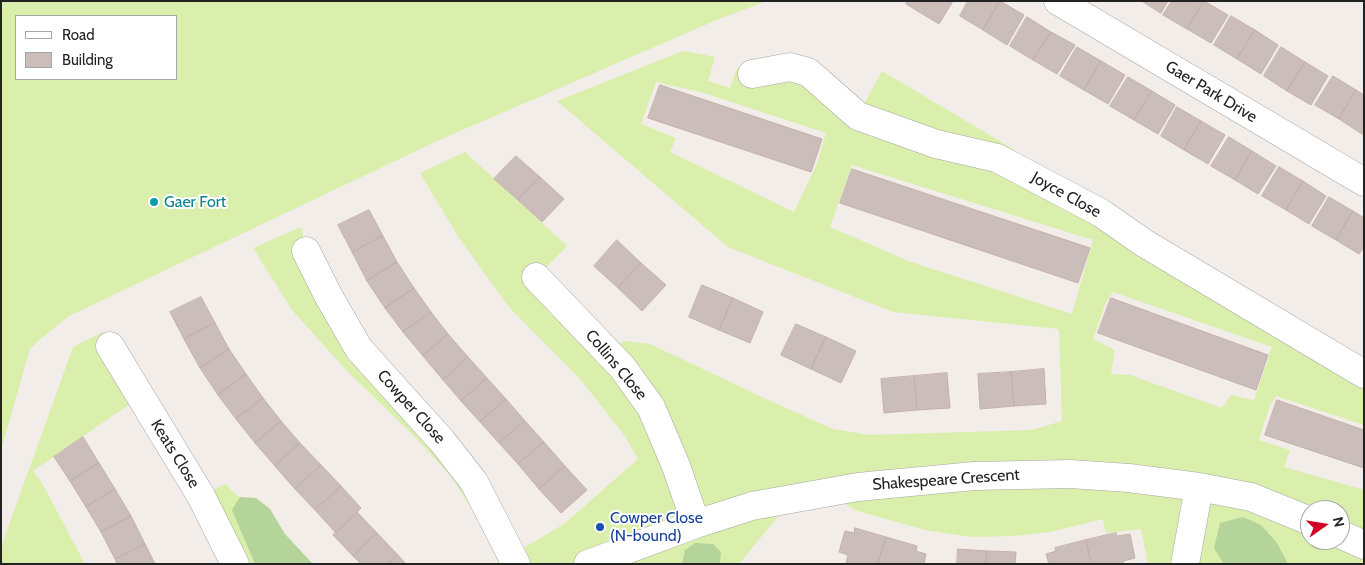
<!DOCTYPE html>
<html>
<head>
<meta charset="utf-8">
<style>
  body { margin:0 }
  #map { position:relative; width:1365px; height:565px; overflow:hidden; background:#f2ede8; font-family:Cabin,sans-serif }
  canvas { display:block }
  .frame { position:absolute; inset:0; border:2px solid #222; pointer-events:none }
  .legend { position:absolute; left:15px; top:15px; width:162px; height:65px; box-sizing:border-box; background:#fff; border:1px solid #a7a7a7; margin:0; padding:6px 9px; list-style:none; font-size:15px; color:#222 }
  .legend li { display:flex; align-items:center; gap:10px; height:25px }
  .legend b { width:25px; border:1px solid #a7a7a7 }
  .north { position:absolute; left:1300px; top:500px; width:50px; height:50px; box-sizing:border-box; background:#fff; border:1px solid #a7a7a7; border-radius:50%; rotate:77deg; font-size:14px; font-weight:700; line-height:20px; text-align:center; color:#222 }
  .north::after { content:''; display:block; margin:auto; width:18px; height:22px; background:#d30026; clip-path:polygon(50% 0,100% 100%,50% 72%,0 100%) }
</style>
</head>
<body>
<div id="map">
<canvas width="1365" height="565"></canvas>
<div class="frame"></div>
<ul class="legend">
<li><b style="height:6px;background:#fff"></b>Road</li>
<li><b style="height:14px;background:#cbbeba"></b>Building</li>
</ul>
<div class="north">N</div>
</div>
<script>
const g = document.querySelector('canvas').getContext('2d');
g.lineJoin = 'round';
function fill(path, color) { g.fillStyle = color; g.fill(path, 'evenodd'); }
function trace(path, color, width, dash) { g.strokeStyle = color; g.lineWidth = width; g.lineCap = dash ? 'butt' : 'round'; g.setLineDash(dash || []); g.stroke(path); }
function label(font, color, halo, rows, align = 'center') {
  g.font = font + ' Cabin,sans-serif'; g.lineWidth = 4; g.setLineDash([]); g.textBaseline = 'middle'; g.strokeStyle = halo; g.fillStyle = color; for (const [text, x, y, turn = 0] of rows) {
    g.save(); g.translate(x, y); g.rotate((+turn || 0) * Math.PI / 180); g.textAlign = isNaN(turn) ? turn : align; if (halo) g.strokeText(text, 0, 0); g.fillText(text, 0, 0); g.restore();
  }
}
fill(new Path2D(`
  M1,1H767L719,19L437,141L69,316L30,348L1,451ZM176,16V79H16V16Z
  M683,51L715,57L708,81L730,88L737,68L752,74L790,67L858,115L882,71L1013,149L1027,174L1364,374V425L1276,396L1270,405L1259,440L1290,450L1284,467L1364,490V564H1148L1141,529L1106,533L1103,519L1050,532L1014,536L971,537L925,530L854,510L829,492L793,498L739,564H499L486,532L451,476L410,432L346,370L292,310L253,248L301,227L306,251L512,555L564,524L638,459L625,436L580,379L509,307L459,238L420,173L465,152L567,246L537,277L608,351L624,341L650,344L766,399L833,429L870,435L1032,430L1062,421L1059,329L893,312L728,247L557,101ZM656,82L704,93L826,133L817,164L794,212L670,152L676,138L641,124ZM852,165L1093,240L1072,314L911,262L830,227ZM1113,292L1272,347L1254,400L1231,395L1222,408L1130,375L1111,374L1115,350L1093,339L1106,302ZM1310,510H1340V540H1310Z
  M103,332L140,397L33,471L42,483L85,564H1V548L5,536L73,347Z
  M225,484L250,507L296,564H235L201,496Z`), '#d9efab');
fill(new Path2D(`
  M240,497L256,498L270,509L285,534L313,564H255L232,510Z
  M1243,517L1261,525L1277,543L1288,564H1224L1214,548L1220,523Z
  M695,543L713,544L721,552L720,564H682L685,550Z`), '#b5d49a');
const building = new Path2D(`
  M907,1H953L939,24L906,4Z
  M968,1H1000L983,30L960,16Z
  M1000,1L1024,15L1007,45L983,30Z
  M1142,1H1168L1161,13Z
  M1172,1H1204L1187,29L1163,15Z
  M1204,1L1228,15L1211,43L1187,29Z
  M1231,16L1255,30L1237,59L1214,45Z
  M1027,17L1051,32L1033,60L1010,46Z
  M1255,30L1278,45L1261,74L1237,59Z
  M1051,32L1075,45L1057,74L1033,60Z
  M1077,47L1101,61L1084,90L1060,76Z
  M1281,47L1305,62L1287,91L1264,76Z
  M1101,61L1125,75L1108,104L1084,90Z
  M1305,62L1328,76L1311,105L1287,91Z
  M1333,76L1356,90L1339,119L1315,105Z
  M1128,77L1152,91L1134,120L1110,106Z
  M660,85L822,139L811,172L648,118Z
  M1356,90L1364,95V131L1362,134L1339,119Z
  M1152,91L1175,105L1158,134L1134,120Z
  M1177,107L1201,121L1184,150L1161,136Z
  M1201,121L1225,135L1208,164L1184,150Z
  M1229,137L1252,151L1235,180L1211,166Z
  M1252,151L1276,166L1258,194L1235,180Z
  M516,156L540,177L518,200L494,179Z
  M1279,167L1303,181L1286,210L1262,196Z
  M852,169L1090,248L1078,283L840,203Z
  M540,177L564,199L542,222L518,200Z
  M1303,181L1326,196L1309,224L1286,210Z
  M1329,197L1353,211L1336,240L1312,226Z
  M369,210L383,236L352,252L338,225Z
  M1353,211L1364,218V247L1359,254L1336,240Z
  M383,236L397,262L367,281L352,252Z
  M617,240L641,263L618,288L594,266Z
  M397,262L414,288L385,308L367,281Z
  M641,263L666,285L642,311L618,288Z
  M702,285L733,298L719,330L689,317Z
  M414,288L431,312L403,332L385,308Z
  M201,297L215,323L184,339L170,312Z
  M733,298L763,312L750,343L719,330Z
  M1111,298L1268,355L1256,390L1098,333Z
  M431,312L448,334L423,356L403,332Z
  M215,323L229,349L200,368L184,339Z
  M796,324L826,337L811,369L781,355Z
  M448,334L468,357L443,380L423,356Z
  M826,337L856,351L841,383L811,369Z
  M229,349L246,374L218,395L200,368Z
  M468,357L487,378L461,401L443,380Z
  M1044,369L1046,404L1014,406L1011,372Z
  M1011,372L1014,406L980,409L978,374Z
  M947,373L950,408L917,410L914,376Z
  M246,374L263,398L236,419L218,395Z
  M914,376L917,410L884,413L881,379Z
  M487,378L506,399L480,422L461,401Z
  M263,398L281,421L255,443L236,419Z
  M506,399L525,421L499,443L480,422Z
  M1277,400L1364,430V468L1265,435Z
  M281,421L300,443L275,466L255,443Z
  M525,421L544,442L518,464L499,443Z
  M83,437L99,463L70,481L54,457Z
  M544,442L565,466L539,489L518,464Z
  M300,443L321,465L295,489L275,466Z
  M99,463L115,489L86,507L70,481Z
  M321,465L341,486L315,510L295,489Z
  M565,466L587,490L561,513L539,489Z
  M341,486L361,508L336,533L315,510Z
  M115,489L131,516L101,532L86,507Z
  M357,512L377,533L353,556L333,535Z
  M131,516L145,544L115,559L101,532Z
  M855,528L886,537L878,564H849L846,563L848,555L839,552L845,531L854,533Z
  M377,533L397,554L388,564H361L353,556Z
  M1116,533L1117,536L1130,534L1135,558L1123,561L1124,564H1091L1086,540Z
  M886,537L917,546L916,551L926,554L924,564H878Z
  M1086,540L1091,564H1049L1046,554L1056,551L1055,548Z
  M145,544L155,564H117L115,559Z
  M958,549L987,551L986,564H957Z
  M987,551L1016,552L1015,564H986Z
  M397,554L406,564H388Z`);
fill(building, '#cbbeba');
trace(building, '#c5b0a9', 1);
const street = new Path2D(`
  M1058,1L1364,182
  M752,74L790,67L808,72L858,116L936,144L997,158L1101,213L1144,243L1364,374
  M306,251L329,297L359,349L442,441L474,482L516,564
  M536,277L622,367L651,407L676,466L696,524
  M110,346L201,496L235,564
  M1340,534L1364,545
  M588,564L696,524L752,506L858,487L974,476L1070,474L1129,478L1199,487L1251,497L1310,521
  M1185,564L1199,487`);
trace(street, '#a6a6a6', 29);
trace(street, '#fff', 28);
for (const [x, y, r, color] of [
  [154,202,5,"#0f9aa8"],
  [600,527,5,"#1a4fb4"]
]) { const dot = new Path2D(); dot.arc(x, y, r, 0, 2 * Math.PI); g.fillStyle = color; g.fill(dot); trace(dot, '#fff', 2); }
label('16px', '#222', '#fff', [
  ["Gaer Park Drive",1211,92,31],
  ["Joyce Close",1066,195,29],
  ["Collins Close",616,365,50],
  ["Cowper Close",411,407,48],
  ["Keats Close",175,454,58],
  ["Shakespeare Crescent",946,480,-4]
]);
label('16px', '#0d838f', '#fff', [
  ["Gaer Fort",164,202]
], 'left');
label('16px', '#164399', '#fff', [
  ["Cowper Close",610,518],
  ["(N-bound)",610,536]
], 'left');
</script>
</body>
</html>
